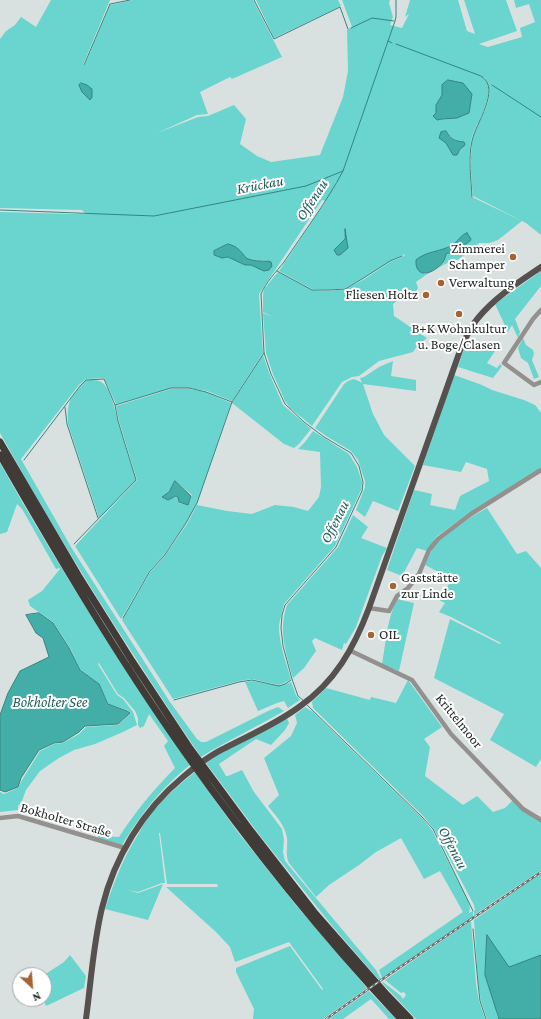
<!DOCTYPE html>
<html>
<head>
<meta charset="utf-8">
<style>
  body { margin:0 }
  #map { position:relative; width:541px; height:1019px; overflow:hidden; background:#d8e1e0; font-family:"Crimson Pro",serif }
  canvas { display:block }
  .north { position:absolute; left:12px; top:967px; width:40px; height:40px; box-sizing:border-box; background:#fff; border:1px solid #a5a7a7; border-radius:50%; rotate:154deg; font-size:11px; font-weight:700; line-height:16px; text-align:center; color:#1f2322 }
  .north::after { content:''; display:block; margin:auto; width:14px; height:18px; background:#a76432; clip-path:polygon(50% 0,100% 100%,50% 72%,0 100%) }
</style>
</head>
<body>
<div id="map">
<canvas width="541" height="1019"></canvas>
<div class="north">N</div>
</div>
<script>
const g = document.querySelector('canvas').getContext('2d');
g.lineJoin = 'round';
function fill(path, color) { g.fillStyle = color; g.fill(path, 'evenodd'); }
function trace(path, color, width, dash) { g.strokeStyle = color; g.lineWidth = width; g.lineCap = dash ? 'butt' : 'round'; g.setLineDash(dash || []); g.stroke(path); }
function label(font, color, halo, rows, align = 'center') {
  g.font = font + ' "Crimson Pro",serif'; g.lineWidth = 4; g.setLineDash([]); g.textBaseline = 'middle'; g.strokeStyle = halo; g.fillStyle = color; for (const [text, x, y, turn = 0] of rows) {
    g.save(); g.translate(x, y); g.rotate((+turn || 0) * Math.PI / 180); g.textAlign = isNaN(turn) ? turn : align; if (halo) g.strokeText(text, 0, 0); g.fillText(text, 0, 0); g.restore();
  }
}
fill(new Path2D(`
  M51,0H110L83,65L84,66L110,5L133,0H253L282,57L232,79L230,77L200,92L208,114L197,115L157,133L198,117L208,116L234,105L246,119L240,144L257,156L271,162L320,155L343,97L348,71L347,30L352,27L342,0H390L389,3L393,17L390,25L402,28L409,14L405,17L410,0H458L467,31L475,34L464,0H506L517,31L479,44L488,47L522,37L520,28L535,22L529,4L516,8L514,0H541V235L526,223L473,196C471,178 470,161 472,143C475,120 499,101 485,78L483,77C499,94 475,122 471,141C468,159 470,178 472,197L522,221L498,240L489,243H479L459,259L445,264L435,270L444,262L445,254L447,253L451,254L470,241L464,234L453,245L438,251L421,256L424,274L430,272L416,282L418,288L415,293L399,299L393,304L394,316L427,338L417,346L413,352L379,361L359,376L352,377L342,382L312,426L290,408L285,401L273,374L266,353L263,313L273,317L263,312V295L264,289L278,272L312,290L330,291L345,289L363,280L390,262L404,256L405,254L390,261L362,279L345,288L330,290L312,289L279,271L326,201L322,200L259,294L263,353L232,401L207,391L189,388H171L116,404L104,378L86,379L79,385L21,459L71,547L170,702L197,739L201,742H206L268,711L278,707L284,711C257,727 228,740 201,757C130,652 62,545 0,433V212L71,214H86L82,210L0,208V39L6,31L15,25L21,17L36,27ZM442,85L470,104L469,113L457,118L442,119L437,120L433,116L436,113V105L442,95ZM446,131C451,139 455,141 464,142V146L460,149L457,155H453L446,143ZM214,251H241L246,258C253,260 260,262 268,260L257,268L251,265H245L228,257L222,258L214,255Z
  M256,0H338L341,6L274,38Z
  M541,271V286L515,319L520,332L518,338L512,325L508,332L495,304Z
  M523,338L526,345L533,350L534,354L532,360L539,377L534,379L528,363L521,358L518,348Z
  M466,343L492,349L495,351L487,363L497,368L500,364L502,366L493,378L458,367Z
  M263,355L270,375L283,405L311,429L299,444L294,448L284,444L232,403Z
  M393,361L391,376L416,380V391L363,384L373,414L384,435L415,466L398,511L373,501L365,517L356,510L365,487V481L358,460L351,451L326,436L315,428L344,384C353,378 353,378 362,383L360,378L364,377L379,367Z
  M454,375L482,385L492,390L524,400L535,405L541,413V468L469,513L436,537L427,551L417,548L402,576L387,570L414,490L432,494L430,505L455,510L460,496L489,481L487,469L466,462L461,472L423,465Z
  M86,380C93,380 99,379 104,384C112,394 115,411 118,422C124,442 130,461 136,480L99,518L68,424C68,417 67,410 69,404C70,397 81,386 86,380Z
  M171,389H189L206,392L231,403L197,503L186,523L163,556L150,570L121,619L75,546L137,480L119,421L116,406ZM175,481L192,495L188,505L179,503L178,497H176L168,500L162,497L169,492Z
  M313,431L349,454L357,467L362,482L361,490L335,546L284,604C282,612 280,619 279,626C279,643 286,663 291,679L284,683L279,685L252,679L239,681L173,699L122,620L151,571L164,557L187,524L197,505L227,511L252,514L275,505L294,507L308,511L319,497L321,487L320,452L298,449L305,442Z
  M0,463C58,567 123,667 190,765C160,789 142,813 122,845L98,838V836L119,837C135,812 154,789 175,768L164,746L168,741L149,714L144,726L140,728L138,725V718L135,711L124,698L118,694L99,663L98,664L117,695L123,699L133,712L137,725L123,732L95,744L74,750L59,758L40,771L26,790L22,801L18,806V810L0,812V792L4,794L18,788L22,780L40,751L54,744L63,743L79,734L86,727L118,725L131,713L127,710L109,704L99,684L80,669L70,648L53,622L30,606L28,600L42,591L60,569L59,568L56,569L22,509L17,504L7,532L0,534Z
  M487,508L517,554L526,551L541,568V759L536,767L490,740L504,714L434,678L450,619L500,644L501,643L451,617L439,612L445,603L439,600L452,579L425,565L431,551L439,540L471,517Z
  M353,515L368,527L361,538L387,548L382,556L356,627L346,644L344,643L342,650L315,638L312,641L316,651L304,668L293,678C286,653 278,631 287,605L338,547Z
  M397,599L414,603L399,671L382,664C386,642 387,619 397,599Z
  M408,680L442,727L424,739L430,747L425,776L463,805L477,796L493,812L505,808L513,800L541,822V870L474,915V911L475,910L474,905L434,829L424,817L313,708L312,702L326,688L370,700L371,697L396,703Z
  M252,681L280,686L291,682L296,695L300,700L288,708L284,701L277,703L258,711L245,682Z
  M305,707L313,712L422,818L432,830L468,901L470,908L469,913L473,911V917L382,978L379,970L463,912L440,871L424,879L401,838L376,852L359,865L329,885L316,897L289,863C285,855 288,847 287,838C285,825 276,816 268,806L279,795L264,758L291,736L297,723L295,715Z
  M287,718L289,723L285,730L271,745L256,739L219,764L226,776H228L242,770L254,792L282,829L284,840L283,852L285,861L376,970L381,979L379,980L333,927L261,837L206,763C229,745 261,731 287,718Z
  M195,772L237,831L295,904L367,988L323,1019H253L254,1009L236,972V968L290,946L322,990L323,989L289,942L235,962L230,947L216,932L166,887H218L217,884H167L160,833H159L165,883H162L138,892L127,890L138,893L163,884L148,920L105,909C114,882 124,856 139,833C142,827 145,822 148,817C162,800 178,785 195,772Z
  M541,873V955L509,968L487,936L497,1016L499,1019H487L481,1001L478,983L474,920Z
  M471,921L476,984L479,1001L485,1019H416L382,983L383,982L400,995L403,999L406,995L404,992L401,993L385,980Z
  M70,955L86,976L84,988L46,1006L43,999L44,975L64,962Z
  M369,991L396,1019H389L371,999L343,1019H329Z`), '#69d5ce');
const water = new Path2D(`
  M448,80L463,83L472,94L469,113L457,118L442,119L437,120L433,116L436,113V105L442,95V85Z
  M81,83L87,85L92,89V97L90,100L82,92L79,85Z
  M446,131C451,140 455,141 464,142L465,144L464,146L460,149L457,155H453L446,143L439,138L441,132Z
  M345,229L348,248L340,255H337L334,250L345,239Z
  M467,233L471,239L470,241L460,248L455,254L447,253C445,255 445,260 443,262C442,264 440,265 438,267C428,276 415,276 416,260C426,251 441,252 452,245C458,242 460,235 467,233Z
  M228,244C237,246 241,251 246,258C251,260 255,261 260,261C265,262 267,260 271,262L272,266L269,270L264,271L251,265H245L228,257L222,258L214,255V251Z
  M175,481L191,496L188,505L179,502L178,497L176,496L168,500L162,497L169,492Z
  M39,613L53,623L69,648L80,670L99,684L108,704L127,711L130,713L118,724L85,726L79,732L63,742L54,743L39,750L21,778L18,787L5,792L0,790V715L8,693L20,671L49,657L43,638L36,633L26,615Z
  M487,935L509,967L541,955V1019H499L485,975Z`);
fill(water, '#42aea7');
trace(water, '#38847f', 1);
trace(new Path2D(`
  M254,0L274,39L340,7L348,29
  M351,28L372,18L394,21
  M388,41L392,43
  M396,44L481,76C502,89 475,124 472,141C468,159 471,178 472,197
  M84,65L110,4L130,0
  M492,85L541,117
  M0,210L154,216L306,186L343,171L395,21L396,17V0
  M277,271L312,290H330L345,289L362,279L390,261L402,256
  M65,407L67,424L98,518
  M24,460L80,386L86,380L104,379L115,405L171,388H189L206,392L232,402
  M74,544L136,480L118,421L115,405
  M123,618L150,571L164,556L186,523L197,503L232,402L264,353
  M174,700L239,682L252,680L279,686L285,684L291,680
  M304,701L298,696L292,679L283,646L281,628L282,615L285,605L336,547L362,491L363,482L359,466L351,453L324,437L304,422L285,404L271,374L264,353L261,294C266,282 276,272 284,262C304,232 326,203 343,171
  M307,705L423,818L433,829L473,911
  M473,929L478,983L480,1001L486,1019`), '#38847f', 1);
trace(new Path2D(`
  M541,310L533,319L504,363L534,385L541,382
  M369,608L389,611L397,596L408,588L419,574L429,550L438,539L471,514L541,470
  M351,651L412,680L451,734L523,809L541,820
  M0,818L18,816L125,848`), '#93908e', 4.5);
trace(new Path2D(`
  M86,1019C91,982 93,945 102,908C114,858 143,810 183,777C196,766 210,755 225,748C250,735 276,724 299,707C335,682 354,648 369,608L462,345C467,336 471,326 478,318C495,297 519,282 541,267`), '#56514e', 6);
trace(new Path2D(`
  M0,442L78,575L132,661L189,747L251,831L314,912L387,995L410,1019
  M0,455C58,556 117,656 184,751C250,845 322,935 401,1019`), '#403b37', 7);
const rail = new Path2D(`
  M326,1019L387,976L541,872`);
trace(rail, '#6a706f', 2.5);
trace(rail, '#fff', 1, [3]);
for (const [x, y, r, color] of [
  [513,257,4,"#a76432"],
  [441,283,4,"#a76432"],
  [426,295,4,"#a76432"],
  [459,314,4,"#a76432"],
  [393,586,4,"#a76432"],
  [371,635,4,"#a76432"]
]) { const dot = new Path2D(); dot.arc(x, y, r, 0, 2 * Math.PI); g.fillStyle = color; g.fill(dot); trace(dot, '#fff', 1.5); }
label('14px', '#1f2322', '#fff', [
  ["Zimmerei",505,249,"right"],
  ["Schamper",505,265,"right"],
  ["Verwaltung",449,283],
  ["Fliesen Holtz",418,295,"right"],
  ["B+K Wohnkultur",459,329,"center"],
  ["u. Boge/Clasen",459,345,"center"],
  ["Gaststätte",401,578],
  ["zur Linde",401,594],
  ["OIL",379,635]
], 'left');
label('14px', '#1f2322', '#fff', [
  ["Krittelmoor",459,721,51],
  ["Bokholter Straße",66,820,16]
]);
label('italic 15px', '#235e5b', '#fff', [
  ["Krückau",260,185,-11],
  ["Offenau",312,200,-57],
  ["Offenau",335,522,-63],
  ["Bokholter See",50,702],
  ["Offenau",453,848,62]
]);
</script>
</body>
</html>
